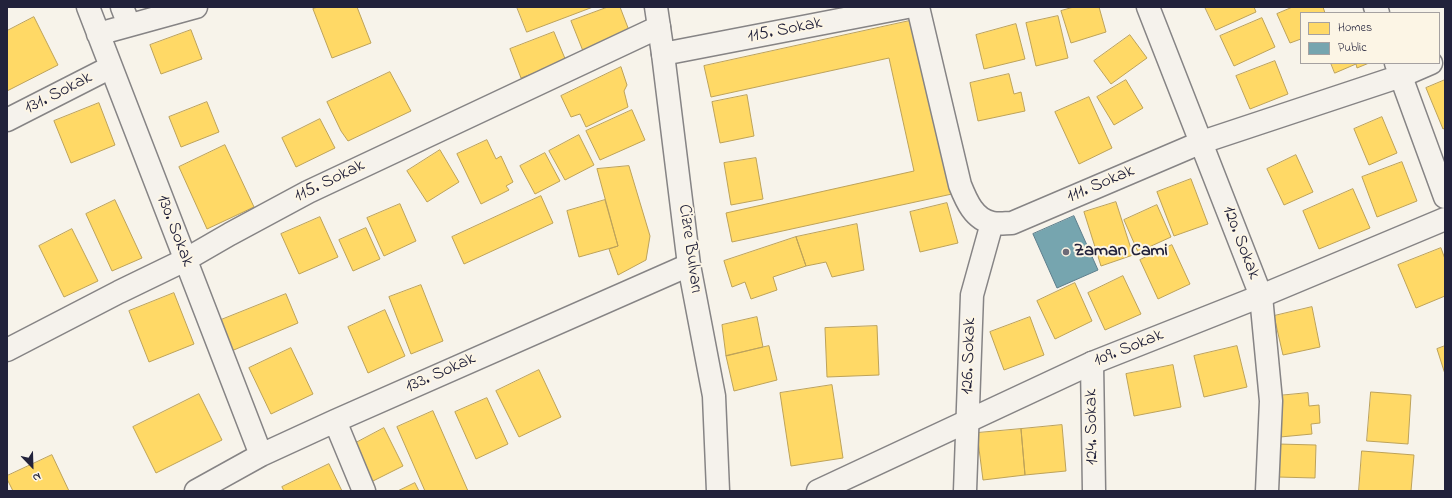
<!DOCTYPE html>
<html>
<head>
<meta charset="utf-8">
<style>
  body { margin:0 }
  #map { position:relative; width:1452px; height:498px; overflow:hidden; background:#f7f3ea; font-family:"Indie Flower",sans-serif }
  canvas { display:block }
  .frame { position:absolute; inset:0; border:8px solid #22223b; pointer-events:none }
  .legend { position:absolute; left:1300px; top:12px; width:140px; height:52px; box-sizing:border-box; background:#fcf5e5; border:1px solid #a5a1a1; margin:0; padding:5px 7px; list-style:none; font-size:12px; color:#22223b }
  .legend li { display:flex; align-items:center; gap:8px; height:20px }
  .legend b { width:20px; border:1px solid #a5a1a1 }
  .north { position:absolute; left:12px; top:446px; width:40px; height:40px; -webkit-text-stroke:3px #fcf5e5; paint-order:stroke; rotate:157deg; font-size:11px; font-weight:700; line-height:16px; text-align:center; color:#22223b }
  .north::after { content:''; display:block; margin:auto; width:14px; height:18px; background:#22223b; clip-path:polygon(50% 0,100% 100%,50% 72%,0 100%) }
</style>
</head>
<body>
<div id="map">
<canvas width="1452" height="498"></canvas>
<div class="frame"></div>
<ul class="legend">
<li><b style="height:11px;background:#ffd966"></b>Homes</li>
<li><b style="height:11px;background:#76a5af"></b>Public</li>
</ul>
<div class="north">N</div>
</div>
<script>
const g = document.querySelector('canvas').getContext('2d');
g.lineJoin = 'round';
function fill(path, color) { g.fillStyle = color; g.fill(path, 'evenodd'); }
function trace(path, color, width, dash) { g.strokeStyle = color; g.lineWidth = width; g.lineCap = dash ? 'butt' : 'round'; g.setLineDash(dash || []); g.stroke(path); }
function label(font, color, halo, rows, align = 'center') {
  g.font = font + ' "Indie Flower",sans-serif'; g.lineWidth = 4; g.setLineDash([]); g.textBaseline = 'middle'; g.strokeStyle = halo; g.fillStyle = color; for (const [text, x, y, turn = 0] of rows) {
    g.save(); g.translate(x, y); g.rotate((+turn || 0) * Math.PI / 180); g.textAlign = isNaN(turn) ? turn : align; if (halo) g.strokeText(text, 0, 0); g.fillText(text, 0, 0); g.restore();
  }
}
const homes = new Path2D(`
  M318,7H357L371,43L332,58L313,9Z
  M517,7H593L527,32Z
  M608,7H620L630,33L583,51L571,21Z
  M1074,7H1099L1106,32L1071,43L1061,11Z
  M1205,7H1254L1256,12L1216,30Z
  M1293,7H1323L1325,13H1301V39L1290,43L1277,14Z
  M1058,16L1068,58L1036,66L1026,23Z
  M34,17L58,65L7,91V31Z
  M1262,18L1275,47L1234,66L1220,36Z
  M914,20L952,194L732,242L726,213L914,171L889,58L711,97L704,66Z
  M1016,24L1025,59L984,69L976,35Z
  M191,30L202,59L161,74L150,45Z
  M554,32L566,61L521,78L510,49Z
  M1130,35L1147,58L1111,84L1094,61Z
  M1275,61L1288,94L1250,109L1236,76Z
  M1331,63H1369L1357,68L1356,64L1335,73Z
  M621,67L627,85L624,91L628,107L586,127L580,114L571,117L561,96Z
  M390,72L411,111L348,141L341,131L327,102Z
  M1009,74L1014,94L1021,92L1025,111L978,121L970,83Z
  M1126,80L1143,108L1114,125L1097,97Z
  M1445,80V128L1443,129L1426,88Z
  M747,95L754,136L720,143L712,102Z
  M1089,97L1112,148L1079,164L1055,112Z
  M207,102L219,132L181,147L169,117Z
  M99,103L115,145L71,163L54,121Z
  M632,110L645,140L600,160L586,131Z
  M1382,117L1397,153L1369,165L1354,129Z
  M320,119L335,148L296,167L282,138Z
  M579,135L594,165L565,180L549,151Z
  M487,140L496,159L501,156L513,182L506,186L509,190L481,204L457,154Z
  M225,145L254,207L207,229L179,167Z
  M440,150L459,182L427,202L407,171Z
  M545,153L560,181L535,194L520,166Z
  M1296,155L1313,192L1284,205L1267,169Z
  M756,158L763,199L731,205L724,163Z
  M1402,162L1417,201L1377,217L1362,177Z
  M629,166L650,236L646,260L618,275L609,249L618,246L597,169Z
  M1191,179L1208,224L1174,236L1157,192Z
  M1353,189L1370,228L1319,249L1303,211Z
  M541,196L553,223L464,264L452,237Z
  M115,200L142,258L112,271L86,214Z
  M605,200L618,246L579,257L567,211Z
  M1116,202L1133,255L1101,266L1084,212Z
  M947,203L958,243L920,252L910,212Z
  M400,204L416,241L384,256L367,218Z
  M1157,205L1171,237L1138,252L1124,220Z
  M320,217L338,257L299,274L281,234Z
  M857,224L864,270L832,277L826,262L806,266L796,237Z
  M366,228L380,259L353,271L339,240Z
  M72,229L98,281L64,297L39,246Z
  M796,237L806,266L773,277L777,290L751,299L745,282L732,287L724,261Z
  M1172,245L1190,284L1158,299L1140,260Z
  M1441,248L1445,259V296L1416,308L1398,265Z
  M1123,276L1141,314L1105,330L1088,293Z
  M1075,283L1092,321L1055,339L1037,301Z
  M421,285L443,341L411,354L389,297Z
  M174,293L194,344L149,362L129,311Z
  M286,294L298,323L229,352L216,322Z
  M1312,307L1320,347L1283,355L1274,316Z
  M385,310L405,356L368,373L348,327Z
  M757,317L763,347L726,356L722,325Z
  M1030,317L1044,355L1004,370L990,332Z
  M877,326L879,375L827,377L825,328Z
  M769,346L777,380L734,391L726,356Z
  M1237,346L1247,387L1204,397L1194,356Z
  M1445,346V374L1437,349Z
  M291,348L313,394L271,414L249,368Z
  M1173,365L1181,407L1134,416L1126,374Z
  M539,370L561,417L519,437L496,391Z
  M832,385L843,458L791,466L780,393Z
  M1371,392L1411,395L1408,444L1367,441Z
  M1308,393L1309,406L1319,405L1320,423L1311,424L1312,434L1280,437L1277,396Z
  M199,394L222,440L156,473L133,427Z
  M487,398L508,444L476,459L455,412Z
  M433,411L468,491H425L397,427Z
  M1062,425L1066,471L1025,475L1021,429Z
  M384,428L403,466L371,482L352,445Z
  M1021,429L1025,475L983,480L977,433Z
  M1278,444L1316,445L1315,478L1277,477Z
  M1362,451L1414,455L1411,491H1359Z
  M52,455L69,491H13L7,479V476Z
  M329,464L342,491H284L282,487Z
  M415,483L419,491H398Z`);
fill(homes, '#ffd966');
trace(homes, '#bda259', 1);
const public = new Path2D(`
  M1074,216L1098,270L1057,288L1033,234Z`);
fill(public, '#76a5af');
trace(public, '#5d7e8c', 1);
const street = new Path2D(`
  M88,7L261,455
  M122,7L129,25
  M918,7L960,185C966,200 974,220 993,223C999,224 1006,223 1012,223L1202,142L1401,76L1431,63
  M1148,7L1261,296L1271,401L1267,491
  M1375,7L1378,13
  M98,34L196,7
  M663,54L907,7
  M1396,63L1445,197
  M7,120L111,67
  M7,350L119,292L185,260L230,234L308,192L659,27
  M1092,363L1094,491
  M335,421L364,491
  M196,491L261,455L335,421L689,265
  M965,491L972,295L992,223`);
const secondary = new Path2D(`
  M656,7L663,54L689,265L714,396L718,491
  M818,491L1092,363L1261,296L1445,219`);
trace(street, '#868485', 25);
trace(secondary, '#868485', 25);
trace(street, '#f5f2ec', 22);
trace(secondary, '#f5f2ec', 22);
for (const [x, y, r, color] of [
  [1066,252,4,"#6d6b78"]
]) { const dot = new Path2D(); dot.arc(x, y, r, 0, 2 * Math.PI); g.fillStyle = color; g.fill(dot); trace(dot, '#fcf5e5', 1.5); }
label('18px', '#22223b', '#fcf5e5', [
  ["115. Sokak",785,31,-11],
  ["131. Sokak",59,94,-27],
  ["115. Sokak",330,182,-26],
  ["111. Sokak",1101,185,-23],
  ["130. Sokak",174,231,69],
  ["120. Sokak",1240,243,69],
  ["Cizre Bulvarı",689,249,82],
  ["109. Sokak",1129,349,-22],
  ["126. Sokak",970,356,-88],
  ["133. Sokak",441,374,-24],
  ["124. Sokak",1093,427,-91]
]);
label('bold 18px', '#22223b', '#fcf5e5', [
  ["Zaman Cami",1074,252]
], 'left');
</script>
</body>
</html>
